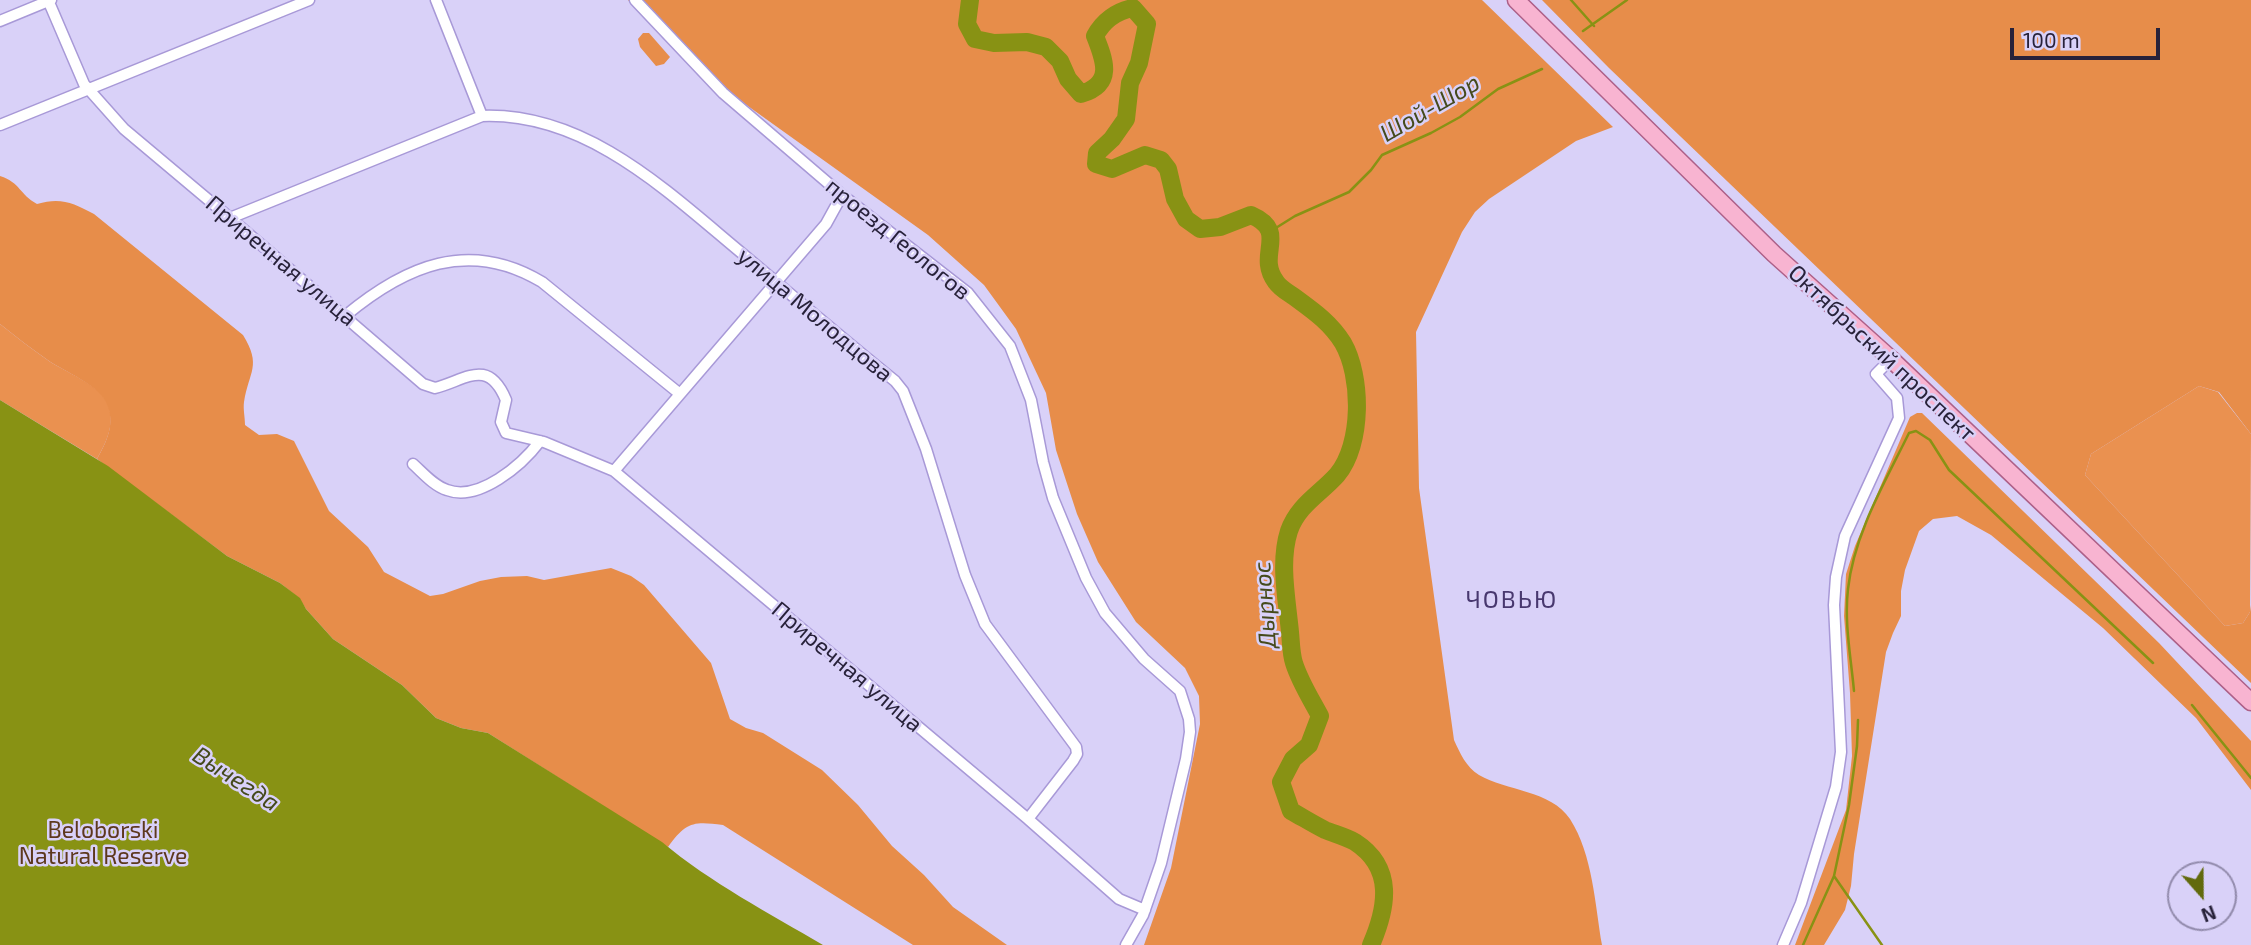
<!DOCTYPE html>
<html>
<head>
<meta charset="utf-8">
<style>
  body { margin:0 }
  #map { position:relative; width:2251px; height:945px; overflow:hidden; background:#d9d1f8; font-family:"Exo 2",sans-serif }
  canvas { display:block }
  .north { position:absolute; left:2167px; top:861px; width:70px; height:70px; box-sizing:border-box; background:#d9d1f8; border:2px solid #928bac; border-radius:50%; rotate:159deg; font-size:19px; font-weight:700; line-height:28px; text-align:center; color:#28223a }
  .north::after { content:''; display:block; margin:auto; width:24px; height:32px; background:#626a0d; clip-path:polygon(50% 0,100% 100%,50% 72%,0 100%) }
  .scale { position:absolute; left:2010px; top:28px; width:150px; height:32px; box-sizing:border-box; border:4px solid #28223a; border-top:0; padding-left:9px; font-size:21px; line-height:24px; white-space:nowrap; color:#28223a; -webkit-text-stroke:5px #d9d1f8; paint-order:stroke }
</style>
</head>
<body>
<div id="map">
<canvas width="2251" height="945"></canvas>
<div class="north">N</div>
<div class="scale">100 m</div>
</div>
<script>
const g = document.querySelector('canvas').getContext('2d');
g.lineJoin = 'round';
function fill(path, color) { g.fillStyle = color; g.fill(path, 'evenodd'); }
function trace(path, color, width, dash) { g.strokeStyle = color; g.lineWidth = width; g.lineCap = dash ? 'butt' : 'round'; g.setLineDash(dash || []); g.stroke(path); }
function label(font, color, halo, rows, align = 'center') {
  g.font = font + ' "Exo 2",sans-serif'; g.lineWidth = 5; g.setLineDash([]); g.textBaseline = 'middle'; g.strokeStyle = halo; g.fillStyle = color; for (const [text, x, y, turn = 0] of rows) {
    g.save(); g.translate(x, y); g.rotate((+turn || 0) * Math.PI / 180); g.textAlign = isNaN(turn) ? turn : align; if (halo) g.strokeText(text, 0, 0); g.fillText(text, 0, 0); g.restore();
  }
}
fill(new Path2D(`
  M0,324C16,337 32,349 49,361C64,371 99,385 107,402C116,423 107,441 97,459L0,400Z
  M2199,386L2218,392L2251,434L2250,612L2243,623L2225,626L2085,475L2091,454Z`), '#ea9150');
fill(new Path2D(`
  M628,0H1482L1613,127L1576,141L1489,199L1475,212L1462,232L1416,332L1419,488L1454,740C1460,753 1466,767 1479,775C1506,791 1551,790 1570,819C1593,855 1595,905 1602,945H1144L1171,868L1200,724L1199,696L1185,668L1136,622L1098,562L1077,514L1056,450L1046,393L1016,329L984,285L928,235L685,61Z
  M1542,0H2251V434L2219,392L2199,386L2091,454L2085,475L2225,626L2243,623L2250,612L2251,605V683L1609,68Z
  M643,33H649L670,57L664,64L656,66L640,47L638,39Z
  M0,176C21,183 19,194 37,204C61,197 73,203 94,214L243,335C262,366 249,371 244,402C243,409 245,417 245,425L259,435L277,434L294,441L329,511L368,547L384,572L430,596L443,594L480,581L501,577L527,576L544,580L611,568L631,576L644,585L711,663L730,719L746,728L763,733L822,770L858,805L892,846L924,875L953,907L1007,945H913L723,825C693,821 686,822 668,847L488,733L461,728L436,718L402,685L333,639L306,609L299,598L280,583L227,556L97,459C107,441 116,423 106,402C98,385 64,371 49,361C32,349 16,337 0,324Z
  M1917,413H1922L2159,643L2251,741V790L2196,718L2103,628L1991,535L1957,516L1933,519L1919,531L1905,570L1901,591V616L1893,633L1886,652L1854,854L1851,886L1845,910L1824,945H1795L1846,810L1852,756L1850,693L1844,616L1846,574L1855,546L1910,417Z`), '#e78d4a');
fill(new Path2D(`
  M0,400L108,466L227,556L280,583L300,598L306,609L333,639L402,685L436,718L461,728L488,733L662,842C711,883 769,913 823,945H0Z`), '#889214');
trace(new Path2D(`
  M1571,0L1594,26
  M1583,31L1627,0
  M1271,231L1295,216L1349,192L1371,170L1382,155L1431,133L1460,117L1498,89L1542,69
  M1854,691C1851,658 1844,622 1848,589C1854,534 1885,482 1909,433L1916,431L1930,440L1949,470L2153,663
  M2192,705L2251,778
  M1834,876L1882,945
  M1803,945L1834,876L1849,805L1857,746L1858,720`), '#889214', 2.5);
trace(new Path2D(`
  M970,0L967,24L975,39L994,43L1027,42L1046,47L1060,61L1068,79L1081,94C1114,84 1105,61 1095,36C1103,21 1117,11 1133,8L1147,24L1139,63L1130,83L1126,119L1112,139L1097,153L1096,164L1112,169L1145,155L1161,160L1168,169L1175,199L1186,219L1200,229L1220,227L1251,215C1290,232 1255,254 1276,282C1280,288 1287,292 1293,296C1312,310 1330,322 1343,343C1362,376 1363,444 1337,475C1320,494 1298,505 1289,531C1279,562 1287,600 1290,632C1291,642 1291,654 1294,663C1300,682 1311,699 1320,716L1309,745L1293,759L1281,782L1291,811C1302,817 1313,824 1325,830C1335,834 1346,837 1355,842C1395,868 1387,908 1371,945`), '#889214', 18);
const street = new Path2D(`
  M48,0L84,84L124,129L230,218L423,384L435,388C466,380 488,357 506,400L501,422L506,433L544,442L614,471L1028,819L1119,899L1145,910
  M436,0L482,116
  M635,0L723,93L842,195L968,293L1010,346L1031,400L1043,462L1053,498L1086,578L1105,613L1144,659L1180,691L1189,719L1190,732L1186,759L1161,863L1143,915L1126,945
  M0,21L51,0
  M0,125L309,0
  M230,218L482,116C587,112 669,193 744,255C794,297 844,340 895,381L903,391L926,449L965,575L985,624L1076,747L1077,754L1073,761L1028,819
  M345,316C405,266 469,238 542,282L680,394
  M413,464C423,473 434,486 447,490C479,502 522,465 540,441
  M614,471L826,224L842,195
  M1783,945L1801,903L1836,787L1841,752L1834,605L1836,577L1845,536L1899,418L1897,398L1876,374L1891,359`);
const primary = new Path2D(`
  M1516,0L1774,254L1891,359L2251,702`);
trace(street, '#a899d7', 13);
trace(primary, '#ad6088', 19);
trace(street, '#fff', 10);
trace(primary, '#f8b4d1', 16);
label('23px', '#28223a', '#d9d1f8', [
  ["проезд Геологов",898,239,39],
  ["Приречная улица",281,261,40],
  ["улица Молодцова",815,315,40],
  ["Октябрьский проспект",1882,353,43],
  ["Приречная улица",847,667,40]
]);
label('23px', '#5d381d', '#d9d1f8', [
  ["Beloborski",103,830],
  ["Natural Reserve",103,856]
]);
label('italic 24px', '#454a1c', '#d9d1f8', [
  ["Шой-Шор",1430,108,-30],
  ["Дырнос",1265,605,-94],
  ["Вычегда",236,779,33]
]);
g.letterSpacing = '2px';
label('24px', '#48386f', '#d9d1f8', [
  ["ЧОВЬЮ",1512,600]
]);
g.letterSpacing = '0px';
</script>
</body>
</html>
